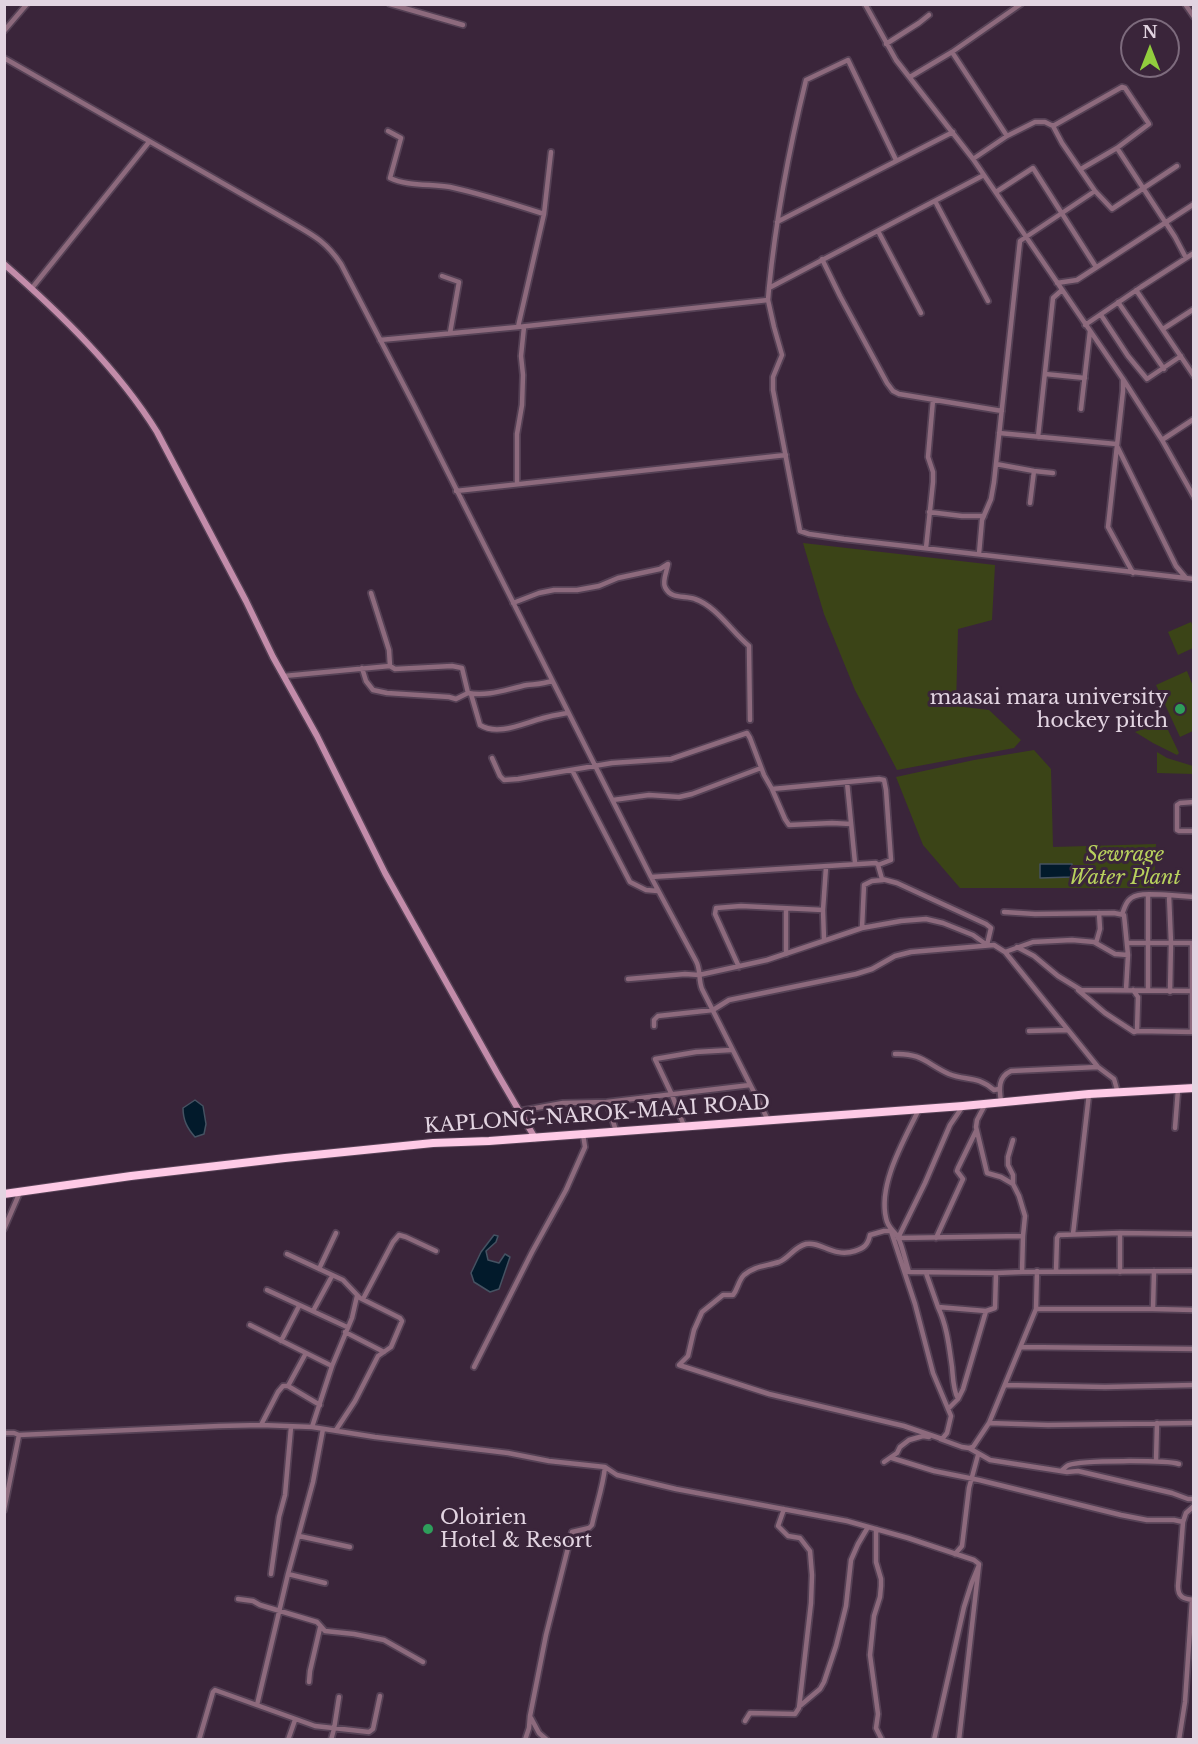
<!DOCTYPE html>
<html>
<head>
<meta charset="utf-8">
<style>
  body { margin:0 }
  #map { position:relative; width:1198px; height:1744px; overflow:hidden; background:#3a253a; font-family:"Libre Baskerville",serif }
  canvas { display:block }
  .frame { position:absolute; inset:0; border:6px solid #e2d4e1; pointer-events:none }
  .north { position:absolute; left:1120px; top:18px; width:60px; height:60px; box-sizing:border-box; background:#3a253a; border:2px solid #7d6b7d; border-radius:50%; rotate:0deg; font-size:16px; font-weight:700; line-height:24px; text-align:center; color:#e2d4e1 }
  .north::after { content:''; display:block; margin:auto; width:21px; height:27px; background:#92cd3e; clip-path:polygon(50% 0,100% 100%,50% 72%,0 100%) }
</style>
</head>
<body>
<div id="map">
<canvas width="1198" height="1744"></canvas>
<div class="frame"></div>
<div class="north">N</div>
</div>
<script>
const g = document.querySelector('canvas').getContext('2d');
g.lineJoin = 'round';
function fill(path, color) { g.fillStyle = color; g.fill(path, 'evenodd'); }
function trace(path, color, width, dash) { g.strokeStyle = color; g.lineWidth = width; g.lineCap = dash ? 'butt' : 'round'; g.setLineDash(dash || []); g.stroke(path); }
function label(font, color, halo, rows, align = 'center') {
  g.font = font + ' "Libre Baskerville",serif'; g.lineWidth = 6; g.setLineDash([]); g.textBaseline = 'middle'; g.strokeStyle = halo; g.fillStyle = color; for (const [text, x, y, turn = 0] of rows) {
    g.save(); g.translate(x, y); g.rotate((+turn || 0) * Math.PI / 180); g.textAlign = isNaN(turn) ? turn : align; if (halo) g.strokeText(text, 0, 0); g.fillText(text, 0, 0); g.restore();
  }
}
fill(new Path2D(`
  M803,543L995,565L992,620L958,629L956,706L989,710L1021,740L1014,748L897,770L855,690L824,614Z
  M1191,622L1193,627V648L1178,655L1168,632Z
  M1187,671L1193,686V731L1180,737L1156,685Z
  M1157,724L1168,730L1179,753L1177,755L1153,743L1135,732Z
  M1034,750L1051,769L1053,847L1156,844L1154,888H960L923,845L896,777L974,760Z
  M1157,752L1167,758L1193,766V774L1157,773Z`), '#3b4417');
const water = new Path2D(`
  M1040,864H1072V877L1040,878Z
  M195,1100L203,1106L206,1124L204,1134L195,1137C187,1128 183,1120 183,1108Z
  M494,1235L498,1236L496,1242L486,1251L488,1260L499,1263L505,1254L510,1257L499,1289L490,1292L474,1282L471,1273L481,1252Z`);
fill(water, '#021a2b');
trace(water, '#455262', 1.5);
const street = new Path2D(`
  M390,4L463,25
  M865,4L896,60L973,159L1123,379L1162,440L1194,497
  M1185,4L1194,17
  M4,31L27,4
  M886,44L919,23L929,15
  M952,52L1007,136
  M4,58L287,220C311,234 325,240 341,264L414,405L651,877L696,961C701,970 698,979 702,989L768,1120
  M910,77L952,52L1021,4
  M1053,126L1122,87L1125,88L1149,124L1117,148L1081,169
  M388,131L401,138L390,178C406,186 431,184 450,187C482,194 513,204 544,214
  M1117,148L1175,237L1186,258
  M973,159L1007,136L1035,122H1045L1053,126L1062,143L1095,191L1112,209L1177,166
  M984,175L769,288L768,300L774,327L782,355L773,377V390L800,531L809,534L844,539L1194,579
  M996,192L1033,168L1096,267
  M935,201L988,301
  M777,222L953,132
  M878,231L921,313
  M822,259L840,296L887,383L893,391L899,394L1002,411
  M442,276L459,282L450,333
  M1057,283L1077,280L1194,204
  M32,288L149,142
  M769,288C776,218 789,149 806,80L848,60L896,160
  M1136,290L1194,376
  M1118,302L1164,369
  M1101,315L1128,356L1147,379L1181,356
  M1085,325L1141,287L1194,253
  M518,327L544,214L551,152
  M1163,329L1194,309
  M380,340L518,327L768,300
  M1045,374L1085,378
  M1123,379V391L1108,527L1133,573
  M1081,409L1090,331
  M999,433L1116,444L1176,566L1186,578
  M1038,437L1053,298L1062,290
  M1162,440L1194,419
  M996,464L1034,471L1053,473
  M517,483V434L522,405L523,375L521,356L524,327
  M456,491L786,455
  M1030,503L1034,471
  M929,512L962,516H984
  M926,548L933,482V472L928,457L933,400
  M979,554L982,520L991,499L994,482L1020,241L1095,191
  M371,593L389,650L390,666
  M513,603L539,593L554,590H577L599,586L618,578L660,569L668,564C667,571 662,581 665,587C671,600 685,595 695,599C716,606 732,632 749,646L750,720
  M362,668L366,681L373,690L387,693L449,697L456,699L468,693
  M284,676L390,666L395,669L452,666L462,668L468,693C488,697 507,689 527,685C536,684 543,684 552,681
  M471,694L480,725C497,736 522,724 540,719C549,716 558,715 567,713
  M492,758L500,776L504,780L518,779L612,763L671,759L747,733L750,738L764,775L772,789L785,819L789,825L832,823L851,824
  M572,770L630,882L646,890L658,891
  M847,782L855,863
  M772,789L879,779L884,780L886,790L891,860L878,865
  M613,800L649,795L679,797L692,794L761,768
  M1194,802L1180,803L1177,805V830L1179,831H1194
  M1004,912L1035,914L1114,913L1124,915L1128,955L1126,990
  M1122,914C1124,910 1125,904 1129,900C1137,891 1158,895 1169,895
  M862,928L864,885L872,881L883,880
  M824,940L823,910L826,867
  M1096,943L1100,929L1099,913
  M1127,943H1194
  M1192,943V1032
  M1017,947L1034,956L1058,976L1081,990L1194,991
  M1005,952L1033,942L1072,940L1094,942L1115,954L1128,955
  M786,954V909
  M739,967L715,914L716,908L741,906L823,910
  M628,979L685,974L699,975L767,960L862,928L901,921L926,919L943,923L973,935L987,945L991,928L986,924L897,883L882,879L878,865L876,863L651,877
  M1078,990L1105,1013L1134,1032L1137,1031
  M1133,990L1138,997L1137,1031L1194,1032
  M1148,990V895
  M1170,992L1171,943L1169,895L1194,897
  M654,1026V1020L658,1016L713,1010L729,1000L856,974L872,969L895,956L911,952L994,945L1005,952L1098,1067L1114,1079L1118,1093
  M1029,1031L1068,1030
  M895,1054C922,1053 927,1064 949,1074C966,1081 977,1075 994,1090L999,1089
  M1001,1101C999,1089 998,1077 1011,1071L1098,1067
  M607,1102L616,1131
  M986,1103L977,1120L976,1127L987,1173L1001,1177L1013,1184
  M919,1109C905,1139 878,1183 886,1218C888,1229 894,1230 898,1237C902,1245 906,1263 909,1272L996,1273L995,1308L986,1311L938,1307L926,1273
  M519,1111L563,1103L607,1102L750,1085
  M684,1126L672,1095L655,1059L696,1052L731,1050
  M1175,1128L1178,1090
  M1013,1140L1008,1157V1165L1013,1175V1184L1019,1196L1025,1216L1023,1236L1022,1272L1194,1271
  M4,1229L20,1192
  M884,1231H891L915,1304L933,1373L951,1416L947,1433L942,1439L904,1426L769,1394L679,1365L688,1356L694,1330L702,1312L723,1295H733C738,1289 738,1281 744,1275C754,1266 767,1266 779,1262C789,1258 794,1247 806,1244C821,1241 833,1258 855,1251C864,1248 868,1245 870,1235Z
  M1073,1234L1089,1094
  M898,1238L925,1183L950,1125L963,1106
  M898,1238L1023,1236
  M936,1238L963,1179L957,1171L958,1168L976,1131
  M287,1254L343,1280L360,1298L400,1318L402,1321L391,1347L378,1356L355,1401L336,1430
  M319,1269L336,1233
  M1056,1271L1057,1238L1059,1235L1120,1233L1194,1234
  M1120,1272V1233
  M996,1273L1022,1272
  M267,1290L347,1327
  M363,1299L393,1242L399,1235L406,1237L436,1251
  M938,1307C947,1326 949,1346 952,1367C953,1377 953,1390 958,1399L963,1389L986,1311
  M1036,1309H1153L1194,1310
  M1153,1309L1154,1271
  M313,1311L332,1276
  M250,1325L306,1353L288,1386H283L278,1392L261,1425
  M345,1332L384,1352
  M281,1341L299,1306
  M1021,1347L1194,1349
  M306,1353L332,1366
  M474,1367L532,1252L566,1190L585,1147L583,1134
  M1005,1385L1105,1387L1194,1385
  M288,1386L320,1405
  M948,1409L958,1399
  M989,1423L1048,1425L1192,1423
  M312,1427L332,1366L352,1318L357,1296
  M4,1433H14L19,1435L4,1510
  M19,1435L219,1426L261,1425L312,1427L375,1437L508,1453L549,1461L605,1467L617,1475L676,1489L847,1521L908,1538L974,1560L979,1564L959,1740
  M940,1439L962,1447L969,1448L973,1447L989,1423L1036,1309L1037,1271
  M969,1448L990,1460L1067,1472L1078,1471L1172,1493L1188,1499H1194
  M892,1458L934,1471L979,1480L1121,1515L1147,1520H1174L1183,1522
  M1156,1461L1157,1423
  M884,1462L897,1453L900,1447L909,1440L923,1436L929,1437
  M1061,1471C1063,1470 1067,1465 1069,1465C1080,1460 1166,1460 1179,1464
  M1194,1506L1186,1513L1183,1522L1178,1586C1178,1597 1183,1599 1194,1600
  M876,1529V1562L881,1579V1586L880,1597L874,1616L870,1655L878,1714L876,1728L882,1740
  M299,1536L350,1547
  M955,1554L962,1546L969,1488L978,1455
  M271,1574L279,1517L285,1495L291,1427
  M288,1574L325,1583
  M238,1599L253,1601L260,1605L317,1622L325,1631L354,1634L384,1640L423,1662
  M309,1682L310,1671L320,1628
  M257,1705L288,1574L313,1482L323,1429
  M801,1705L820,1689L824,1682L836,1646L846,1606L851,1560L858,1544L868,1527
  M531,1718L539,1733L547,1740
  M745,1721L750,1713L795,1714L799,1708L811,1603L812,1575L810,1551L800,1538L788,1536L778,1526L784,1509
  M199,1740L213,1692L215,1690L315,1726L369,1732L373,1729L380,1696
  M288,1740L295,1720
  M331,1740L334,1729L339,1697
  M525,1740L529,1728L530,1716L546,1635L572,1532L589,1528L592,1525C596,1506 603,1487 605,1467
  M934,1740L964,1607L972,1582L979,1565
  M1179,1740L1185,1702L1192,1600`);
const secondary = new Path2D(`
  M4,264C60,313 118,369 157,432L246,601L273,657L317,736L385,873L497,1073L535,1138`);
const highway = new Path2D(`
  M4,1194L131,1176L285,1158L433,1143L489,1141L963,1106L1089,1094L1194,1088`);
trace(street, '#554155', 8);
trace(secondary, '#554155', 9);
trace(highway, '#554155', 10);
trace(street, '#8d6a7d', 4.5);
trace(secondary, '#c38caa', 6);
trace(highway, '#fecae6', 8);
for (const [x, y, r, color] of [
  [1180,709,6,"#2e9e5b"],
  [428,1529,6,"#2e9e5b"]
]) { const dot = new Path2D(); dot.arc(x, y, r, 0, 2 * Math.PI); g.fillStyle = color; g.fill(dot); trace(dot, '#3a253a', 2); }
label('20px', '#e2d4e1', '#3a253a', [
  ["maasai mara university",1168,698],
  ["hockey pitch",1168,721],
  ["Oloirien",440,1518,"left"],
  ["Hotel & Resort",440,1541,"left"]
], 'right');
label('italic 20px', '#b8d15d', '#3a253a', [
  ["Sewrage",1125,855],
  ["Water Plant",1125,878]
]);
label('20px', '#e2d4e1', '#3a253a', [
  ["KAPLONG-NAROK-MAAI ROAD",597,1115,-4]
]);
</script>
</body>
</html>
